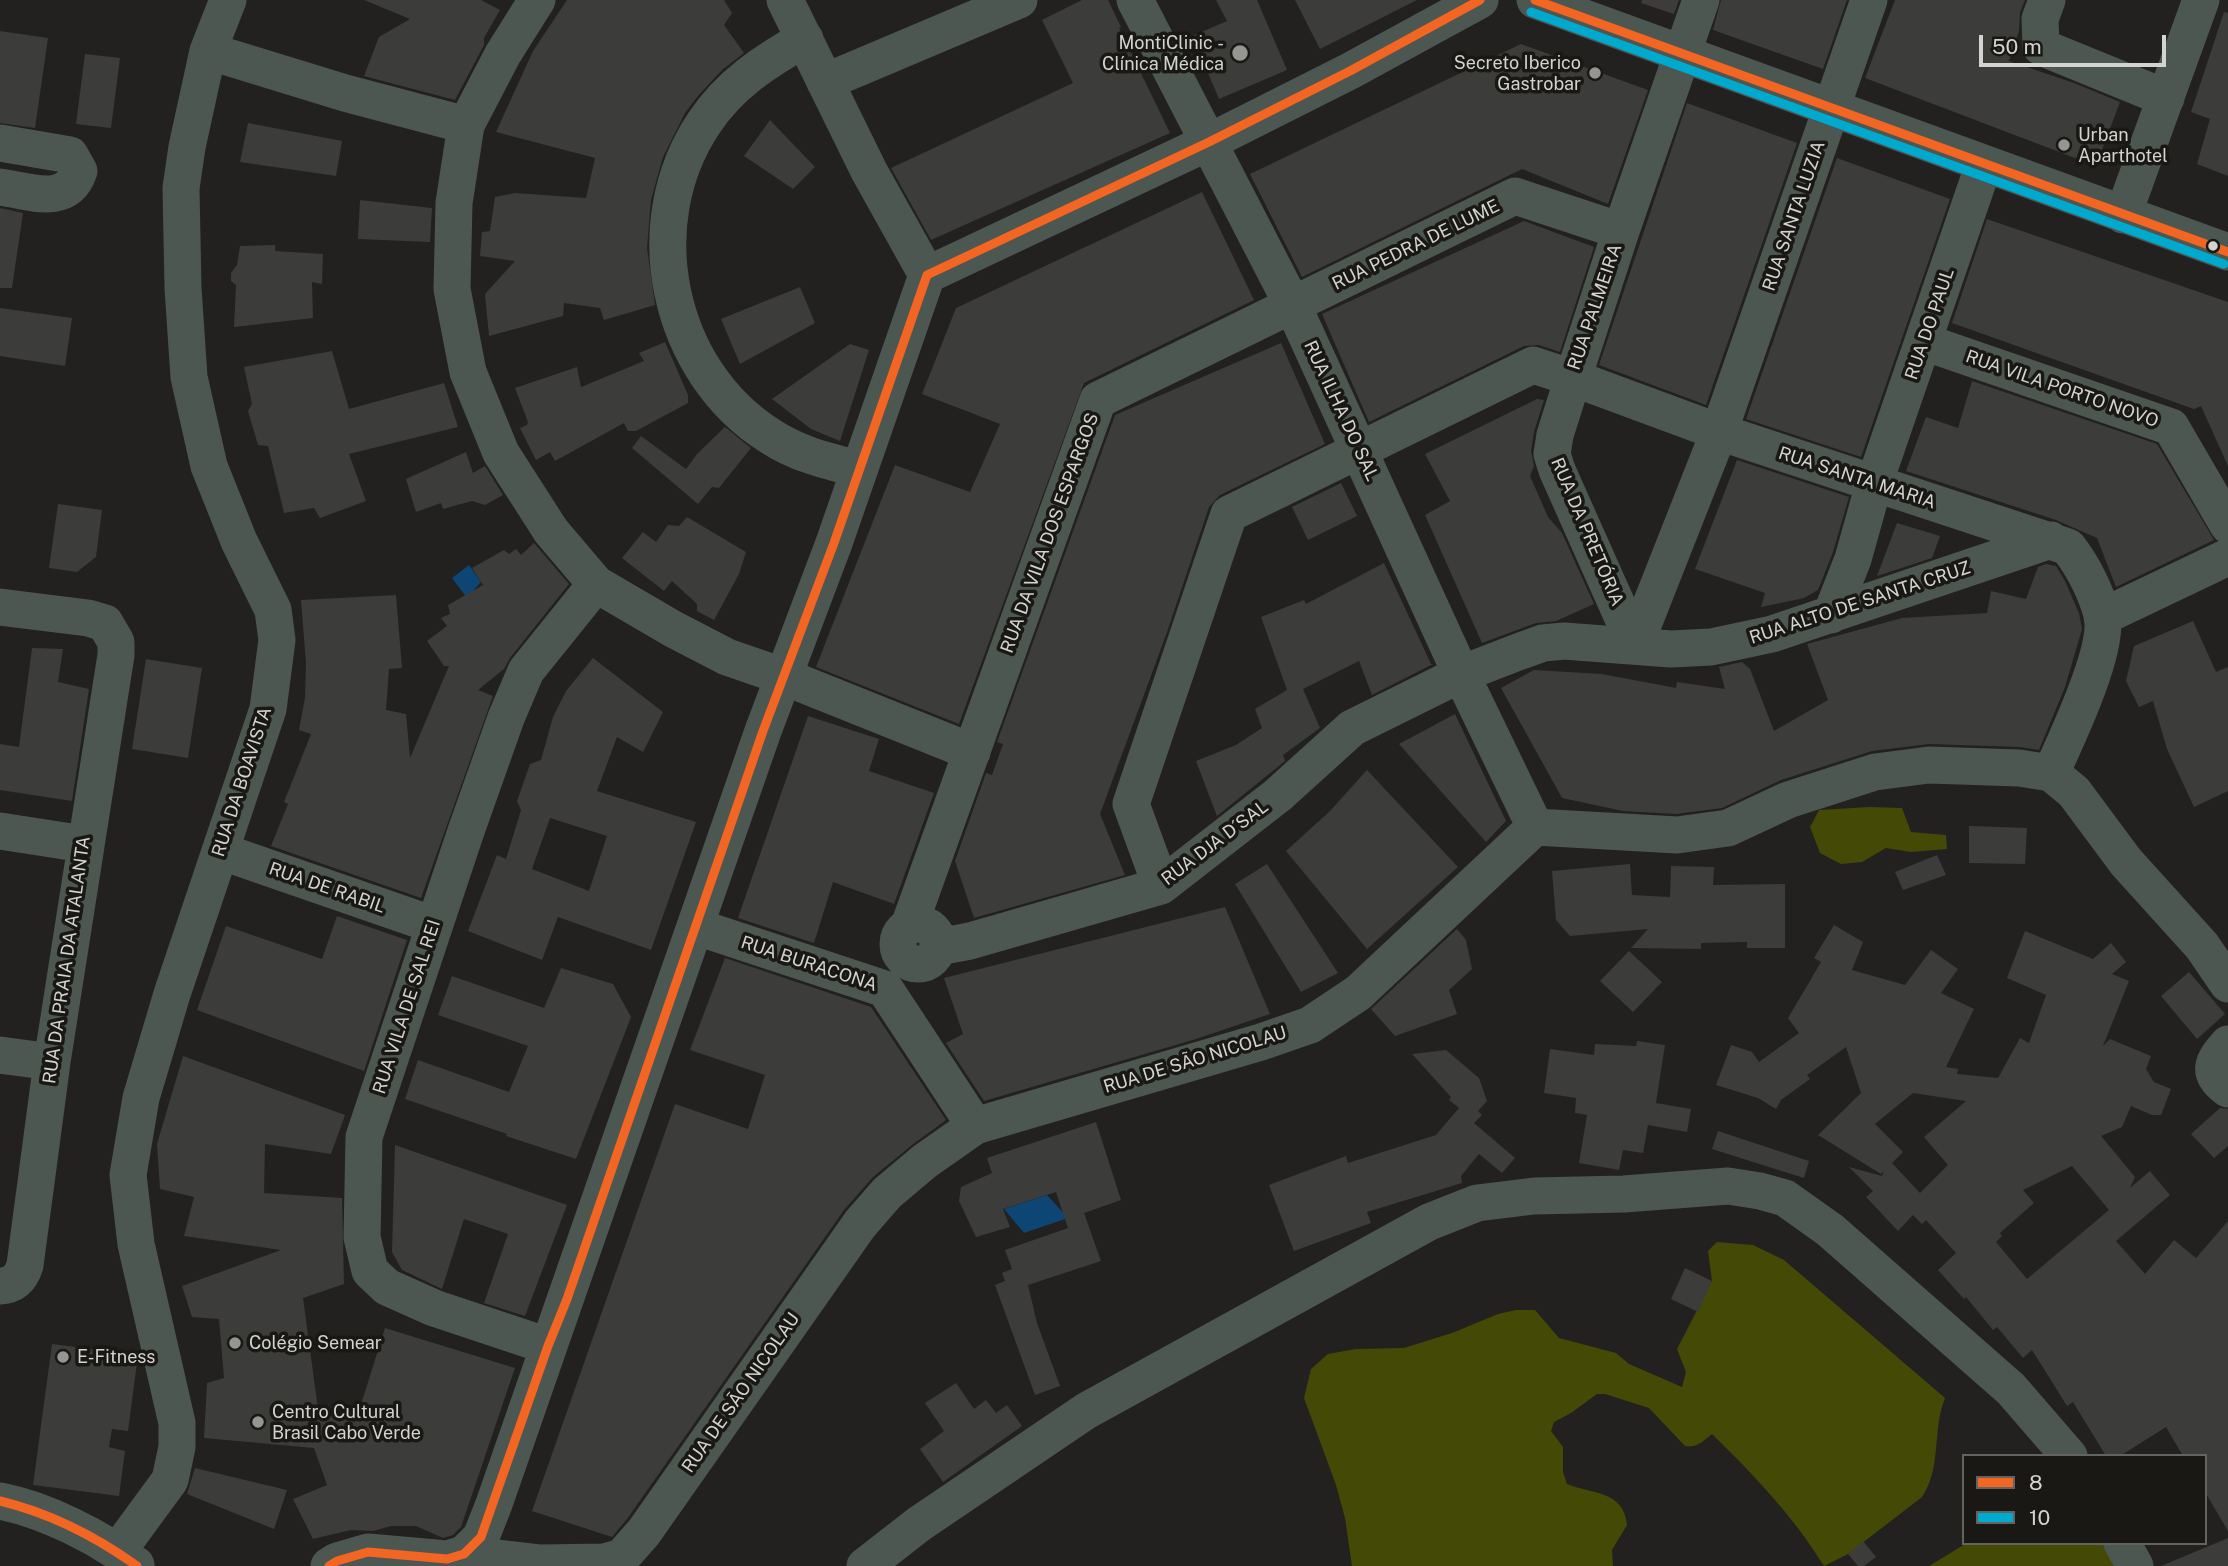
<!DOCTYPE html>
<html>
<head>
<meta charset="utf-8">
<style>
  body { margin:0 }
  #map { position:relative; width:2228px; height:1566px; overflow:hidden; background:#22211f; font-family:"Public Sans",sans-serif }
  canvas { display:block }
  .legend { position:absolute; left:1962px; top:1454px; width:245px; height:91px; box-sizing:border-box; background:#191815; border:2px solid #636360; margin:0; padding:9px 12px; list-style:none; font-size:21px; color:#d3d3d0 }
  .legend li { display:flex; align-items:center; gap:14px; height:35px }
  .legend b { width:35px; border:2px solid #636360 }
  .scale { position:absolute; left:1979px; top:35px; width:187px; height:32px; box-sizing:border-box; border:4px solid #d3d3d0; border-top:0; padding-left:9px; font-size:21px; line-height:24px; white-space:nowrap; color:#d3d3d0; -webkit-text-stroke:5px #191815; paint-order:stroke }
</style>
</head>
<body>
<div id="map">
<canvas width="2228" height="1566"></canvas>
<ul class="legend">
<li><b style="height:9px;background:#f26522"></b>8</li>
<li><b style="height:9px;background:#00a9ce"></b>10</li>
</ul>
<div class="scale">50 m</div>
</div>
<script>
const g = document.querySelector('canvas').getContext('2d');
g.lineJoin = 'round';
function fill(path, color) { g.fillStyle = color; g.fill(path, 'evenodd'); }
function trace(path, color, width, dash) { g.strokeStyle = color; g.lineWidth = width; g.lineCap = dash ? 'butt' : 'round'; g.setLineDash(dash || []); g.stroke(path); }
function label(font, color, halo, rows, align = 'center') {
  g.font = font + ' "Public Sans",sans-serif'; g.lineWidth = 7; g.setLineDash([]); g.textBaseline = 'middle'; g.strokeStyle = halo; g.fillStyle = color; for (const [text, x, y, turn = 0] of rows) {
    g.save(); g.translate(x, y); g.rotate((+turn || 0) * Math.PI / 180); g.textAlign = isNaN(turn) ? turn : align; if (halo) g.strokeText(text, 0, 0); g.fillText(text, 0, 0); g.restore();
  }
}
fill(new Path2D(`
  M1869,807L1902,808L1911,832L1946,835L1947,849L1911,852L1886,848L1862,862L1841,864L1820,853L1810,827L1819,810Z
  M1717,1242L1753,1245L1784,1260L1945,1398C1932,1430 1942,1467 1922,1497L1848,1554L1824,1566C1794,1517 1753,1474 1712,1434C1703,1441 1698,1448 1685,1446L1649,1408L1605,1394H1597L1571,1413L1554,1422L1551,1431L1563,1447V1472L1567,1484C1591,1494 1624,1490 1627,1525L1612,1550L1613,1566H1352L1345,1518L1336,1485L1304,1398L1311,1369L1328,1354L1356,1349L1404,1348L1452,1333L1498,1314L1516,1310H1535L1559,1338L1616,1353L1629,1364L1682,1387L1686,1372L1677,1349L1712,1281L1708,1251Z
  M1967,1543H2108L2121,1566H1929Z`), '#454906');
fill(new Path2D(`
  M469,565L481,582L467,598L452,578Z
  M1047,1195L1068,1218L1024,1233L1004,1209Z`), '#0d4575');
fill(new Path2D(`
  M364,0H481L500,10L484,38V45L455,100L364,76L379,37L410,19Z
  M567,0H724L732,13L724,25L744,53L722,70L697,97L685,113L663,157L651,200L647,248L655,305L604,320L600,308L564,303L563,316L489,336L485,294L515,261L480,256L482,232L490,231L495,197L515,193L586,198L595,158L496,132L533,51Z
  M1082,0H1108L1121,27L1119,28L1170,133L931,240L891,168L1073,83L1042,20Z
  M1216,0H1257L1287,70L1219,99L1192,36L1227,21Z
  M1295,0H1417L1320,49Z
  M1642,0H1679L1674,14L1641,3Z
  M1721,0H1847L1823,69L1713,30Z
  M1895,0H2025L2020,12L2019,31L2009,61L2074,83L2120,102L2096,166L1865,78Z
  M2224,12L2228,13V176L2197,164L2210,119L2191,112Z
  M0,31L48,38L35,128L0,123Z
  M1521,44L1648,90L1608,204L1522,169L1302,277L1250,174Z
  M85,54L120,58L111,128L76,124Z
  M1687,103L1797,143L1706,405L1599,365Z
  M770,120L815,167L793,189L744,156Z
  M248,123L342,141L336,176L240,162Z
  M1837,158L1950,199L1861,457L1746,419Z
  M1202,192L1254,300L1084,383L959,724L816,667L895,465L970,492L1000,424L922,394L956,308Z
  M360,200L432,208L430,242L358,239Z
  M0,208L23,213L12,288H0Z
  M1987,219L2228,302V466L2201,406L2194,409L1952,323Z
  M1524,221L1594,247L1560,352L1539,345L1524,346L1369,422L1322,314Z
  M275,245V251L323,254L322,284L312,282L313,318L234,327L236,285L231,281V273L237,265L240,246Z
  M800,287L815,323L740,364L721,319Z
  M0,308L72,318L65,366L0,356Z
  M665,342L688,395V403L636,431H628L624,423L555,461L550,452L536,460L520,428L527,425L528,422L515,388L577,367L581,387L644,361L639,353Z
  M1281,343L1325,444L1220,495L1209,507L1166,635L1100,814L1125,875L974,918L955,861L986,773L992,775L1003,744L997,742L1115,415Z
  M850,344L869,350L840,441L811,429L772,399Z
  M332,351L349,409L444,383L458,427L349,454L366,501L320,518L314,508L284,513L268,446L258,445L248,411L252,404L244,367Z
  M1972,381L2157,444L2214,540L2116,587L2097,538L2056,520L1906,471L1926,417L1958,428Z
  M1537,399L1544,400L1534,432L1531,451L1534,466L1530,476L1548,517L1562,533L1594,604L1556,621L1536,623L1482,643L1425,515L1450,501L1425,454Z
  M725,427L751,448L719,488L712,487L698,504L632,448L641,436L686,469L697,454Z
  M466,452L473,473L485,466L503,495L485,505L472,501L443,509L441,503L416,512L406,479Z
  M1737,460L1849,497L1833,552L1818,590L1804,598L1761,607L1765,593L1695,569Z
  M1341,483L1357,516L1308,540L1292,507Z
  M58,504L102,510L96,557L77,572L49,568Z
  M687,517L746,552L739,574L714,620L697,611V604L672,581L664,591L622,558L643,532L656,542L668,525L679,526Z
  M1897,523L1940,536L1932,558L1877,576Z
  M534,543L569,584L510,658L504,669L478,690L493,696L421,898L271,846L288,804L284,802L311,734L299,730L305,698L306,663L301,600L396,595L402,668L389,669L386,710L406,714L410,758L449,666H444L427,641L447,626L441,618L450,614L448,605L483,585L472,568L504,550L509,554L516,549L521,555Z
  M1384,563L1431,664H1433L1372,695L1359,661L1303,689L1320,728L1283,755L1285,761L1217,816L1196,761L1236,745L1262,728L1255,709L1287,690L1261,617L1304,600L1306,604Z
  M2046,564L2056,566L2065,581L2079,613L2082,629L2065,687L2039,750L2020,747L1929,744L1872,751L1781,780L1722,808L1676,814L1623,811L1562,798L1501,688L1534,670L1602,674L1676,688L1677,682L1725,689L1719,667L1742,662L1750,669L1774,731L1828,700L1807,644L1902,618L1987,613L1991,591L2026,599L2038,567Z
  M2193,621L2216,672L2228,667V791L2194,807L2167,749L2153,701L2139,707L2126,681L2134,646Z
  M32,648L63,649L58,682L89,689L72,801L0,790V744L19,747Z
  M593,658L663,712L643,752L617,737L597,791L696,822L651,950L558,917L542,960L468,931L497,855L506,859L521,810L517,801L530,764L541,760L553,717L566,691ZM550,818L607,836L589,891L532,869Z
  M146,659L202,668L188,758L132,749Z
  M1455,714L1506,821L1486,842L1399,744Z
  M808,716L879,739L869,771L934,793L894,904L833,882L814,943L738,918Z
  M1367,770L1458,867L1367,949L1286,851L1330,811Z
  M1969,826L2027,828L2025,864L1969,863Z
  M1937,855L1946,875L1903,890L1895,872Z
  M1267,864L1338,973L1301,992L1235,884Z
  M1630,864L1632,895L1670,897L1671,866L1714,867L1713,885L1785,884V948H1747V942L1701,943V949L1631,948L1648,929L1570,936L1556,920L1552,871Z
  M1225,907L1270,1014L1196,1039L984,1101L946,1043L963,1034L944,978Z
  M337,916L407,940L364,1071L197,1010L226,926L322,959Z
  M1834,925L1863,942L1852,970L1905,985L1931,950L1958,969L1941,993L1974,1009L1946,1067L1958,1069L1957,1074L1998,1078L2020,1038L2029,1043L2046,995L2007,978L2025,931L2093,959L2111,943L2126,962L2112,974L2129,981L2103,1046L2110,1039L2151,1056L2146,1069L2154,1082L2171,1089L2161,1115H2152L2131,1106L2122,1127L2101,1136L2135,1177L2130,1188L2150,1171L2170,1195L2116,1241L2145,1274L2174,1240L2196,1258L2228,1221V1531L2205,1492V1456H2183L2166,1427L2120,1456H2106L2073,1402L2067,1406L2032,1350L2023,1358L1997,1327L1993,1330L1966,1297L1964,1299L1938,1270L1956,1253L1926,1220L1922,1224L1913,1215L1898,1231L1866,1197L1873,1191L1849,1167L1882,1176L1884,1171L1881,1174L1818,1135L1861,1093L1846,1047L1807,1075L1810,1079L1781,1100L1776,1109L1758,1098L1716,1085L1731,1045L1752,1052L1759,1062L1799,1033L1788,1018L1821,962L1814,958ZM1913,1093L1966,1101L1924,1137L1948,1165L1920,1193L1892,1163L1903,1152L1875,1124ZM2072,1166L2109,1210L2027,1279L1996,1242L2002,1236L2000,1233L2034,1203L2023,1190Z
  M1457,929L1466,940L1472,969L1449,990L1457,1014L1395,1036L1371,1009Z
  M1629,951L1662,982L1633,1012L1600,981Z
  M725,958L871,1007L946,1120L912,1145L873,1177L844,1210L627,1519L612,1537L532,1511L675,1104L748,1129L765,1075L690,1050Z
  M561,968L613,984L631,1017L576,1159L506,1136L507,1134L405,1099L418,1060L509,1092L528,1046L438,1015L452,976L544,1008Z
  M2189,972L2225,1014L2197,1039L2161,996Z
  M1637,1041L1665,1045L1656,1103L1691,1109L1687,1132L1648,1125L1643,1153L1623,1150L1619,1170L1579,1163L1587,1115L1575,1113L1576,1098L1544,1093L1550,1049L1594,1055L1595,1044L1636,1046Z
  M1446,1050L1479,1078L1487,1101L1478,1111L1482,1115L1474,1123L1515,1158L1502,1173L1479,1154L1461,1176L1462,1183L1367,1212L1371,1223L1294,1251L1269,1185L1346,1156L1348,1163L1436,1135L1459,1108L1449,1100L1451,1097L1412,1054Z
  M183,1056L345,1115L331,1154L265,1144L264,1193L342,1198L344,1284L303,1298L318,1409L358,1414L385,1328L515,1368L461,1527L453,1535L443,1538L416,1526H391L373,1531L351,1530L313,1539L293,1499L327,1485L314,1448L204,1438L207,1383L224,1378L219,1319L192,1317L182,1286L281,1250L184,1236L194,1197L160,1189L157,1144Z
  M2220,1108L2228,1109V1146L2214,1158L2191,1134Z
  M1096,1122L1121,1200L1084,1213L1101,1261L1028,1285L1037,1323L1060,1386L1035,1395L995,1285L1005,1281L1002,1273L1012,1269L1005,1250L1068,1228L1056,1192L1003,1209L1010,1227L976,1237L959,1201L961,1187L992,1173L987,1158Z
  M1718,1131L1809,1161L1804,1178L1712,1149Z
  M395,1145L567,1205L525,1316L484,1303L508,1234L464,1219L442,1289L402,1270L392,1252Z
  M1685,1268L1712,1281L1698,1312L1671,1299Z
  M52,1344L138,1355L128,1431L112,1429L109,1447L125,1451L119,1496L33,1485Z
  M956,1383L974,1409L986,1400L996,1413L1007,1405L1022,1426L943,1482L920,1449L944,1431L925,1403Z
  M195,1468L287,1490L274,1529L187,1494Z
  M2228,1538V1566H2161Z
  M1863,1541L1876,1557L1864,1566H1858L1848,1554Z`), '#3c3c3a');
trace(new Path2D(`
  M537,0L503,54L466,125L454,203L452,289L468,372L501,453L551,531L596,584L673,629L727,657L785,677L972,752
  M785,0L869,171L927,275
  M1135,0L1293,306L1461,674L1535,827
  M1535,0L2228,252
  M2047,0L2040,19L2041,47L2166,98
  M805,39C765,61 729,85 704,123C636,224 667,371 770,436C797,454 827,461 859,469
  M208,51L345,93L466,125
  M825,82L1019,0
  M0,143L70,155L79,171C67,207 29,191 0,187
  M2123,215L2201,0
  M1924,342L2171,427L2228,525
  M0,607L88,618L105,623L116,642V655L52,1062L25,1265C21,1278 15,1285 0,1286
  M1831,615L1853,559L1874,484L1984,164
  M2102,617L2228,557
  M1635,645L1557,470L1552,454L1555,435L1573,378L1719,432L2068,547C2083,566 2096,592 2102,615C2110,649 2066,740 2051,773
  M1635,645L1719,432L1869,0
  M0,831L84,844
  M220,851L434,925
  M1161,886L1131,804L1229,514L1533,365L1573,378L1621,231L1701,0
  M898 944a20 20 0 1 1 40 0a20 20 0 1 1-40 0Z
  M909,926L1098,400L1515,196L1621,231
  M697,927L885,989L975,1126
  M938,947L970,941L1161,886L1278,795L1352,728L1461,674L1518,652L1543,643L1564,641L1671,649L1711,647L1772,634L2051,540
  M2228,1044C2212,1062 2206,1073 2228,1089
  M0,1055L52,1062
  M548,1346L434,1308L387,1287L370,1271L362,1237L364,1137L465,834L506,718L526,671L596,584
  M0,1501C46,1510 99,1537 136,1565
  M2122,1543L2135,1566
  M118,1551L170,1480L177,1447V1423L136,1244L128,1175L141,1098L172,994L268,709L277,640L273,610L239,541L209,466L189,377L183,288L181,188L187,147L208,51L228,0
  M464,1554L481,1537L494,1504L763,731L834,543L927,275L1209,142L1350,71L1480,0
  M329,1566L337,1561L368,1552L447,1559L464,1554L541,1563L604,1562L622,1557L644,1532L860,1224L887,1193L925,1161L975,1126L1261,1042L1310,1025L1358,993L1535,827L1677,835L1728,828L1788,800L1875,772L1929,765L2019,768L2051,773L2074,792L2126,862L2202,946L2228,984
  M865,1566L919,1524L1086,1411L1429,1222L1477,1203L1534,1196L1624,1194L1728,1186L1760,1191L1785,1198L1830,1230L2011,1389L2069,1456`), '#4c5752', 37);
trace(new Path2D(`
  M1535,0L2228,252
  M0,1501C50,1513 95,1536 137,1566
  M329,1566L337,1561L368,1552L447,1559L464,1554L481,1537L548,1346L567,1299L763,731L834,543L927,275L1209,142L1350,71L1480,0`), '#f26522', 9);
trace(new Path2D(`
  M1531,12L2224,264`), '#00a9ce', 9);
for (const [x, y, r, color] of [
  [1240,53,9,"#959592"],
  [1595,73,7,"#959592"],
  [2064,145,7,"#959592"],
  [2213,246,6,"#d3d3d0"],
  [235,1343,7,"#959592"],
  [63,1357,7,"#959592"],
  [258,1422,7,"#959592"]
]) { const dot = new Path2D(); dot.arc(x, y, r, 0, 2 * Math.PI); g.fillStyle = color; g.fill(dot); trace(dot, '#191815', 2.5); }
label('18px', '#d3d3d0', '#191815', [
  ["MontiClinic -",1224,43,"right"],
  ["Clínica Médica",1224,64,"right"],
  ["Secreto Iberico",1581,63,"right"],
  ["Gastrobar",1581,84,"right"],
  ["Urban",2078,135],
  ["Aparthotel",2078,156],
  ["Colégio Semear",249,1343],
  ["E-Fitness",77,1357],
  ["Centro Cultural",272,1412],
  ["Brasil Cabo Verde",272,1433]
], 'left');
label('18px', '#d3d3d0', '#191815', [
  ["RUA SANTA LUZIA",1794,216,-71],
  ["RUA PEDRA DE LUME",1416,245,-26],
  ["RUA PALMEIRA",1595,307,-71],
  ["RUA DO PAUL",1930,324,-71],
  ["RUA VILA PORTO NOVO",2062,389,19],
  ["RUA ILHA DO SAL",1341,411,65],
  ["RUA SANTA MARIA",1857,478,18],
  ["RUA DA PRETÓRIA",1587,532,67],
  ["RUA DA VILA DOS ESPARGOS",1050,533,-70],
  ["RUA ALTO DE SANTA CRUZ",1860,603,-18],
  ["RUA DA BOAVISTA",242,782,-72],
  ["RUA DJA D´SAL",1215,843,-37],
  ["RUA DE RABIL",327,888,19],
  ["RUA DA PRAIA DA ATALANTA",67,960,-82],
  ["RUA BURACONA",809,964,18],
  ["RUA VILA DE SAL REI",407,1007,-72],
  ["RUA DE SÃO NICOLAU",1195,1060,-17],
  ["RUA DE SÃO NICOLAU",741,1393,-55]
]);
</script>
</body>
</html>
